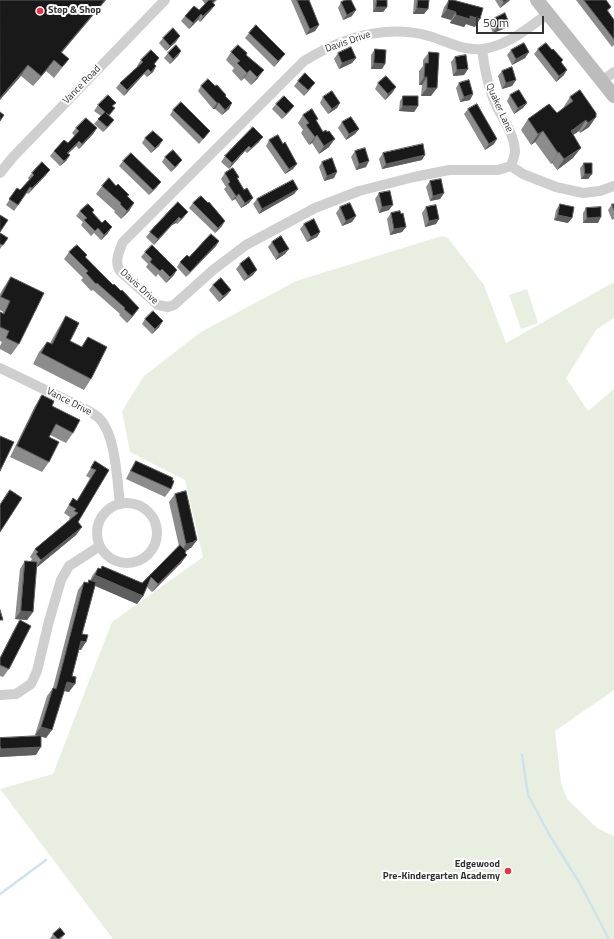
<!DOCTYPE html>
<html>
<head>
<meta charset="utf-8">
<style>
  body { margin:0 }
  #map { position:relative; width:614px; height:939px; overflow:hidden; background:#fff; font-family:"Titillium Web",sans-serif }
  canvas { display:block }
  .scale { position:absolute; left:476px; top:16px; width:68px; height:18px; box-sizing:border-box; border:2px solid #323232; border-top:0; padding-left:5px; font-size:12px; line-height:14px; white-space:nowrap; color:#323232; -webkit-text-stroke:3px #fff; paint-order:stroke }
</style>
</head>
<body>
<div id="map">
<canvas width="614" height="939"></canvas>
<div class="scale">50 m</div>
</div>
<script>
const g = document.querySelector('canvas').getContext('2d');
g.lineJoin = 'round';
function fill(path, color) { g.fillStyle = color; g.fill(path, 'evenodd'); }
function trace(path, color, width, dash) { g.strokeStyle = color; g.lineWidth = width; g.lineCap = dash ? 'butt' : 'round'; g.setLineDash(dash || []); g.stroke(path); }
function label(font, color, halo, rows, align = 'center') {
  g.font = font + ' "Titillium Web",sans-serif'; g.lineWidth = 4; g.setLineDash([]); g.textBaseline = 'middle'; g.strokeStyle = halo; g.fillStyle = color; for (const [text, x, y, turn = 0] of rows) {
    g.save(); g.translate(x, y); g.rotate((+turn || 0) * Math.PI / 180); g.textAlign = isNaN(turn) ? turn : align; if (halo) g.strokeText(text, 0, 0); g.fillText(text, 0, 0); g.restore();
  }
}
fill(new Path2D(`
  M442,236L448,238L484,285L506,343L614,282V318L596,330L566,378L588,411L614,389V690L555,731L561,783L567,799L597,828L614,836V939H113L0,789L53,774L112,622L203,557L185,480L130,452L122,411L144,376L201,332L296,281Z
  M527,289L538,323L521,329L509,295Z`), '#e9efe0');
trace(new Path2D(`
  M522,755L528,795L549,834L579,882L609,939
  M0,894L46,860`), '#cce3ee', 2.5);
trace(new Path2D(`
  M482,49C484,66 487,82 493,98C499,115 514,131 515,151C515,156 512,162 511,166
  M602,81L614,72
  M511,166L498,170H449L414,177L359,191L315,208L246,245L213,270L174,305L168,307L158,305L120,271C114,262 119,251 123,242L304,61C342,38 385,24 429,36C446,41 464,51 482,49C508,46 527,28 548,14
  M511,166L523,174L556,187L583,193L600,191L614,186
  M0,173L13,157L165,0
  M0,368L89,411C93,413 96,416 99,418C116,435 117,481 120,504
  M97 533a30 30 0 1 1 60 0a30 30 0 1 1-60 0Z
  M0,695L16,694L31,684L37,671L49,621L61,580L69,566L100,546`), '#cfcfcf', 10);
trace(new Path2D(`
  M537,0L614,96`), '#bcbcbc', 14);
fill(new Path2D(`
  M0,0H106L61,53L69,59L54,78L46,71L33,86L21,76Z
  M202,0H217L214,3L215,5L211,10L200,22L198,20L189,29L181,21L185,16L199,10L205,4Z
  M291,0H309L319,25L315,31L306,35Z
  M373,0H387V7L383,12H373Z
  M414,0H429L424,14H413Z
  M449,0H453L475,27L466,24L464,27L450,23L451,20L441,17L444,7Z
  M495,0H510L509,1L500,8Z
  M576,0H606L611,7L608,11L614,20V45L612,47Z
  M341,2L352,16L343,20L338,8Z
  M493,19L506,28L493,33L489,24Z
  M249,33L285,54L281,59L274,67L245,38Z
  M163,38L176,42L166,51L159,43Z
  M375,49L385,64L382,69H371V55Z
  M538,49L552,50L563,60L561,62L564,75L556,82L534,54Z
  M511,50L529,52L525,58L512,65L507,55Z
  M181,51L178,56L170,64L164,58L168,53Z
  M231,52L246,55L258,78L251,85L244,78L241,81L232,71L234,68L226,60Z
  M429,52L431,96H421L422,85H419V71L423,66V60Z
  M338,53L356,58L352,63L339,69L334,59Z
  M455,57L468,69L464,75L453,76L451,62Z
  M141,60L154,64L156,66L153,72L147,77L144,74L124,96L116,88L120,83L138,66H137Z
  M502,71L516,80L512,86L502,89L498,76Z
  M298,81L311,88L304,96L294,86Z
  M378,83L396,87L392,93L385,100L375,89Z
  M459,83L473,94L470,100L460,102L456,88Z
  M201,86L225,96L232,103L229,109L222,115L215,109H213L198,91Z
  M510,95L523,108L514,114L507,101Z
  M403,96L418,106L414,112L399,111L400,101Z
  M323,97L340,103L337,108L328,114L320,103Z
  M570,97L596,117L589,127L580,133L579,131L573,135V158L557,170L552,163L551,164L535,142L531,145L521,130L528,119L557,113L563,108Z
  M276,104L294,106L290,111L282,119L272,109Z
  M98,105L113,107L111,114L109,116L114,120L110,125L103,132L94,124L101,116L94,111Z
  M468,109L494,144L485,150L464,114Z
  M173,110L206,136L199,144L170,115Z
  M303,115L316,121L323,132H327L329,147L319,154L312,143L309,145L301,133L303,130L298,123Z
  M342,122L359,129L355,134L346,140L338,128Z
  M253,127L259,142L247,153L245,151L229,169L221,162L225,156Z
  M76,128H97L93,134L79,149L76,146L68,154L70,155L66,161L60,166L50,156L54,151L68,143L75,136L72,133Z
  M145,138L159,146L151,153L142,143Z
  M269,140L297,164L293,169L285,174L266,146Z
  M355,151L366,167L356,170L351,157Z
  M383,153L422,160L382,169L379,159Z
  M165,157L178,165L171,172L162,162Z
  M123,161L157,187L149,195L119,166Z
  M322,162L334,178L324,181L319,167Z
  M584,163L592,174L588,179H581L580,168Z
  M32,173L46,175L28,194L27,193L14,211L6,205L17,188L20,190L29,180L28,178Z
  M225,173L239,177L237,179L244,190L253,198L249,203L241,208L235,199L232,201L224,189L226,187L221,179Z
  M430,181L444,193L440,199L430,201L426,187Z
  M102,186L134,203L129,211L121,219L114,212L115,211L96,194Z
  M298,189L294,194L259,214L253,204L257,199Z
  M379,193L389,210L379,213L375,199Z
  M178,202L184,217L177,224L176,223L172,225L154,245L146,237L150,232Z
  M193,203L222,226L215,233L189,208Z
  M560,204L568,223L554,220L556,210Z
  M612,204H614V219L612,220L608,210Z
  M340,207L356,216L352,222L342,226L336,213Z
  M426,207L439,219L436,224L425,227L422,213Z
  M586,208L598,223H583V213Z
  M94,210L93,213L108,233L101,240L94,233L91,236L81,225L83,222L76,216L80,211Z
  M391,213L401,214L406,227L402,232L390,235L387,219Z
  M304,224L320,232L317,237L307,242L300,229Z
  M0,233L8,238L0,249Z
  M219,241L216,246L186,277L177,267L180,262Z
  M272,242L285,254L276,260L268,247Z
  M69,252L87,255L86,257L113,285L139,308L134,315L127,323L119,315L120,314L93,290L91,291L81,280L83,278L64,259Z
  M145,252L174,275L166,283L158,274L156,277L146,267L148,264L141,257Z
  M240,264L253,275L244,281L236,269Z
  M11,277L19,344L11,355L0,349V346L2,342L0,341V312L3,313V312L0,310V294L4,287Z
  M213,285L227,295L219,302L209,290Z
  M66,316L70,341L81,347L88,337L91,379L84,390L33,364L39,352L47,342L50,343L59,327Z
  M145,319L163,321L159,327L152,334L142,324Z
  M42,395L73,433L66,443L50,435L49,437V462L42,472L10,457L35,406Z
  M95,461L109,470L78,522L82,527L76,535L36,568L33,612L27,620L15,619L20,569L25,561L30,562L32,559L30,557L35,549L70,520L69,519L70,517L64,513L73,498L77,501L90,478L86,476Z
  M136,461L172,480L171,489L165,497L126,479L131,469Z
  M175,494L197,540L191,548H190L188,550L186,551L185,553L187,555L181,563L152,592L147,587L143,596L137,604L95,586L82,634L81,650H79L72,676L69,692L64,691L46,738L41,736L36,755L0,757V738L39,736L35,735L47,696L53,688L78,590L84,582L87,583L89,580L90,581L92,576L98,568L100,569L102,566L142,583L179,546L169,502Z
  M20,620L9,669L3,677L0,676V657L15,628Z
  M53,934H65L61,939H50Z`), '#8c8c8c');
fill(new Path2D(`
  M105,0H106L53,63L61,52Z
  M507,0H510L509,1L500,8L504,2Z
  M215,5L211,10L200,22L203,16Z
  M376,7H387L383,12H373Z
  M417,8L428,9L424,14H413Z
  M447,9L456,12L451,20L441,17Z
  M356,10L352,16L343,20L347,15Z
  M201,14L198,20L189,29L193,23Z
  M456,15L470,16L480,19L475,27L466,24L464,27L450,23Z
  M509,23L506,28L493,33L497,28Z
  M319,25L315,31L306,35L310,29Z
  M180,36L176,42L166,51L170,46Z
  M181,51L178,56L170,64L173,59Z
  M529,52L525,58L512,65L516,59Z
  M285,54L281,59L274,67L278,61Z
  M356,58L352,63L339,69L342,63Z
  M54,60L46,71L33,86L41,76Z
  M374,63L385,64L382,69H371Z
  M28,65L21,76L0,100V98Z
  M156,66L153,72L147,77L151,72Z
  M148,69L144,74L124,96L127,90Z
  M468,69L464,75L453,76L457,70Z
  M250,70L244,78L241,81L247,73Z
  M264,70L258,78L251,85L257,77Z
  M567,70L564,75L556,82L559,76Z
  M424,77H427L422,85H419Z
  M516,80L512,86L502,89L506,83Z
  M315,83L311,88L304,96L308,90Z
  M396,87L392,93L385,100L388,94Z
  M427,88H437L431,96H421Z
  M473,94L470,100L460,102L464,97Z
  M217,103H219L215,109H213Z
  M232,103L229,109L222,115L225,110Z
  M340,103L337,108L328,114L332,109Z
  M527,103L523,108L514,114L518,108Z
  M294,106L290,111L282,119L286,114Z
  M403,106H418L414,112L399,111Z
  M596,117L589,127L580,133L588,123Z
  M114,120L110,125L103,132L107,127Z
  M586,120L579,131L564,141L571,131Z
  M97,128L93,134L79,149L82,144Z
  M359,129L355,134L346,140L349,134Z
  M543,131L535,142L531,145L538,134Z
  M317,135L312,143L309,145L315,137Z
  M263,137L259,142L247,153L251,148Z
  M335,139L329,147L319,154L324,146Z
  M497,139L494,144L485,150L489,144Z
  M163,140L159,146L151,153L155,148Z
  M79,141L76,146L63,158L67,153Z
  M249,146L245,151L229,169L232,163Z
  M581,148L573,158L557,170L564,159Z
  M559,152L552,163L551,164L558,153Z
  M70,155L66,161L60,166L64,161Z
  M425,155L422,160L382,169L386,164Z
  M182,160L178,165L171,172L175,167Z
  M369,161L366,167L356,170L359,164Z
  M297,164L293,169L285,174L289,169Z
  M50,170L46,175L28,194L32,188Z
  M337,172L334,178L324,181L327,176Z
  M585,174H592L588,179H581Z
  M161,182L157,187L149,195L153,190Z
  M298,189L294,194L259,214L262,209Z
  M444,193L440,199L430,201L433,196Z
  M239,194L235,199L232,201L236,196Z
  M253,198L249,203L241,208L245,203Z
  M134,203L129,211L121,219L127,211Z
  M393,205L389,210L379,213L382,207Z
  M188,212L184,217L177,224L181,219Z
  M558,215L572,218L568,223L554,220Z
  M356,216L352,222L342,226L346,221Z
  M179,217L176,223L172,225L154,245L158,239L176,220Z
  M601,217L598,223H583L587,218Z
  M439,219L436,224L425,227L429,221Z
  M225,221L222,226L215,233L218,228Z
  M112,227L108,233L101,240L104,235Z
  M406,227L402,232L390,235L394,229Z
  M320,232L317,237L307,242L311,237Z
  M219,241L216,246L186,277L190,272Z
  M289,249L285,254L276,260L279,254Z
  M177,270L174,275L166,283L170,277Z
  M257,270L253,275L244,281L248,276Z
  M231,290L227,295L219,302L223,296Z
  M139,308L134,315L127,323L132,316Z
  M163,321L159,327L152,334L155,329Z
  M82,527L76,535L36,568L41,560Z
  M197,540L191,548H190L188,550L181,552L186,544L194,541Z
  M187,555L181,563L152,592L158,584Z
  M95,575L143,596L137,604L89,583Z
  M21,611L33,612L27,620L15,619Z
  M81,641L86,642L81,650L76,649Z
  M67,682L75,684L69,692L61,690Z
  M41,727L52,730L46,738L35,735Z
  M41,747L36,755L0,757V750L1,749Z`), '#5e5e5e');
const building = new Path2D(`
  M0,0H105L61,52L69,59L62,67L54,60L41,76L28,65L0,98Z
  M209,0H215L213,2H212L215,5L203,16L201,14L193,23L185,16L194,6L199,10Z
  M297,0H309L319,25L310,29Z
  M346,0H351L356,10L347,15L341,2Z
  M377,0H387V7H376Z
  M418,0H429L428,9L417,8Z
  M449,0H453L483,8L480,19L470,16V19L456,15V12L447,9Z
  M503,0H507L504,2Z
  M584,0H606L611,7L607,10L614,20V39Z
  M505,13L509,23L497,28L493,19Z
  M256,25L285,54L278,61L249,33Z
  M173,28L180,36L170,46L163,38Z
  M524,43L529,52L516,59L511,50Z
  M546,43L552,50L553,49L563,60L561,62L567,70L559,76L538,49Z
  M176,45L181,51L173,59L168,53Z
  M238,45L247,53L246,55L264,70L257,77L250,70L247,73L237,63L240,61L231,52Z
  M351,47L356,58L342,63L338,53Z
  M375,49L386,50L385,64L374,63Z
  M151,50L159,58L154,64L156,66L151,72L148,69L127,90L120,83L143,62L141,60Z
  M429,52L439,53L437,88H427V77H424L425,63H428Z
  M466,55L468,69L457,70L455,57Z
  M512,67L516,80L506,83L502,71Z
  M305,73L315,83L308,90L298,81Z
  M386,76L396,87L388,94L378,83Z
  M208,79L215,86L217,85L226,95L225,96L232,103L225,110L219,103H217L201,86Z
  M469,80L473,94L464,97L459,83Z
  M519,90L527,103L518,108L510,95Z
  M580,90L596,113V117L588,123L586,120L571,131L581,148L564,159L559,152L558,153L543,131L538,134L528,119L549,104L557,113L573,101L570,97Z
  M332,91L340,103L332,109L323,97Z
  M108,95L116,103L112,106L115,108L109,115L106,113L114,120L107,127L98,119L105,112L98,105Z
  M284,96L294,106L286,114L276,104Z
  M403,96H418V106H403Z
  M181,102L210,131L203,139L173,110Z
  M477,104L497,139L489,144L468,109Z
  M312,109L318,119L316,120L323,132L326,130L327,132L329,131L335,139L324,146L317,135L315,137L306,125L309,123L303,115Z
  M0,112L4,115L0,121Z
  M351,117L359,129L349,134L342,122Z
  M86,118L97,128L82,144L79,141L67,153L70,155L64,161L54,151L64,140L68,143L79,131L76,128Z
  M253,127L263,137L251,148L249,146L232,163L225,156Z
  M153,131L163,140L155,148L145,138Z
  M278,135L283,144L285,142L297,164L289,169L269,140Z
  M423,144L425,155L386,164L383,153Z
  M365,148L369,161L359,164L355,151Z
  M173,150L182,160L175,167L165,157Z
  M131,153L161,182L153,190L123,161Z
  M332,158L337,172L327,176L322,162Z
  M42,162L50,170L32,188L30,187L18,205L9,199L17,188L20,190L34,175L32,173Z
  M584,163H592V174H585Z
  M233,168L239,177L237,178L244,190L247,188L253,198L245,203L239,194L236,196L228,184L230,182L225,173Z
  M109,178L116,186L118,184L129,195L127,196L134,203L127,211L120,204L121,203L102,186Z
  M441,179L444,193L433,196L430,181Z
  M293,180L298,189L262,209L257,199Z
  M390,191L393,205L382,207L379,193Z
  M201,196L208,203L209,202L225,221L218,228L193,203Z
  M178,202L188,212L181,219L179,217L176,220L158,239L150,232Z
  M350,203L356,216L346,221L340,207Z
  M88,204L94,210L92,212L102,223L105,220L112,227L104,235L98,228L95,231L84,220L87,218L80,211Z
  M560,204L574,207L572,218L558,215Z
  M612,204H614V210Z
  M436,205L439,219L429,221L426,207Z
  M601,207V217L587,218L586,208Z
  M400,211L401,214L403,213L406,227L394,229L391,213Z
  M0,215L8,220L0,232Z
  M314,219L320,232L311,237L304,224Z
  M0,233L8,238L3,245L0,244Z
  M211,234L219,241L190,272L180,262L187,255L189,257Z
  M281,236L289,249L279,254L272,242Z
  M77,245L87,255L85,257L113,285L114,284L121,291L122,290L139,308L132,316L124,309L125,308L97,283L96,284L86,273L88,271L69,252Z
  M152,245L177,270L170,277L162,269L160,271L150,262L152,259L145,252Z
  M249,257L257,270L248,276L240,264Z
  M11,277L44,293L19,344L6,338L9,331L0,327V312L4,314L10,301L1,297Z
  M221,278L231,290L223,296L213,285Z
  M153,311L163,321L155,329L145,319Z
  M66,316L79,323L70,341L82,347L88,337L107,347L91,379L41,353L47,342L52,344Z
  M42,395L54,401L52,406L80,420L73,433L56,424L49,437L59,442L49,462L17,446Z
  M0,436L14,442L0,471Z
  M95,461L109,470L78,522L82,527L41,560L36,554L38,552L35,549L78,513L74,511L76,509L69,505L73,498L77,501L96,470L91,468Z
  M136,461L173,478L172,480L174,481L171,489L131,471Z
  M10,490L22,498L0,532V505Z
  M186,491L197,540L194,541V542L186,544L175,494Z
  M180,545L186,551L185,553L187,555L158,584L151,577L143,596L95,575L98,568L101,569L102,566L142,583Z
  M25,561L37,562L33,612L21,611Z
  M89,580L96,582L82,634L88,635L86,642L81,641L72,676L76,677L75,684L67,682L52,730L41,727L53,688L56,689L57,686L84,582L88,583Z
  M0,610L3,620H0Z
  M20,620L31,626L9,669L0,665V659Z
  M41,736V747L1,749L0,746V738Z
  M60,928L65,934L58,939L53,934Z`);
fill(building, '#191919');
trace(building, '#5e5e5e', 1);
for (const [x, y, r, color] of [
  [40,11,4,"#eb314a"],
  [508,871,4,"#eb314a"]
]) { const dot = new Path2D(); dot.arc(x, y, r, 0, 2 * Math.PI); g.fillStyle = color; g.fill(dot); trace(dot, '#fff', 1.5); }
label('bold 10px', '#323232', '#fff', [
  ["Stop & Shop",48,11],
  ["Edgewood",500,865,"right"],
  ["Pre-Kindergarten Academy",500,877,"right"]
], 'left');
label('10px', '#323232', '#fff', [
  ["Davis Drive",348,42,-19],
  ["Vance Road",82,85,-46],
  ["Quaker Lane",499,108,66],
  ["Davis Drive",139,287,42],
  ["Vance Drive",69,402,27]
]);
</script>
</body>
</html>
